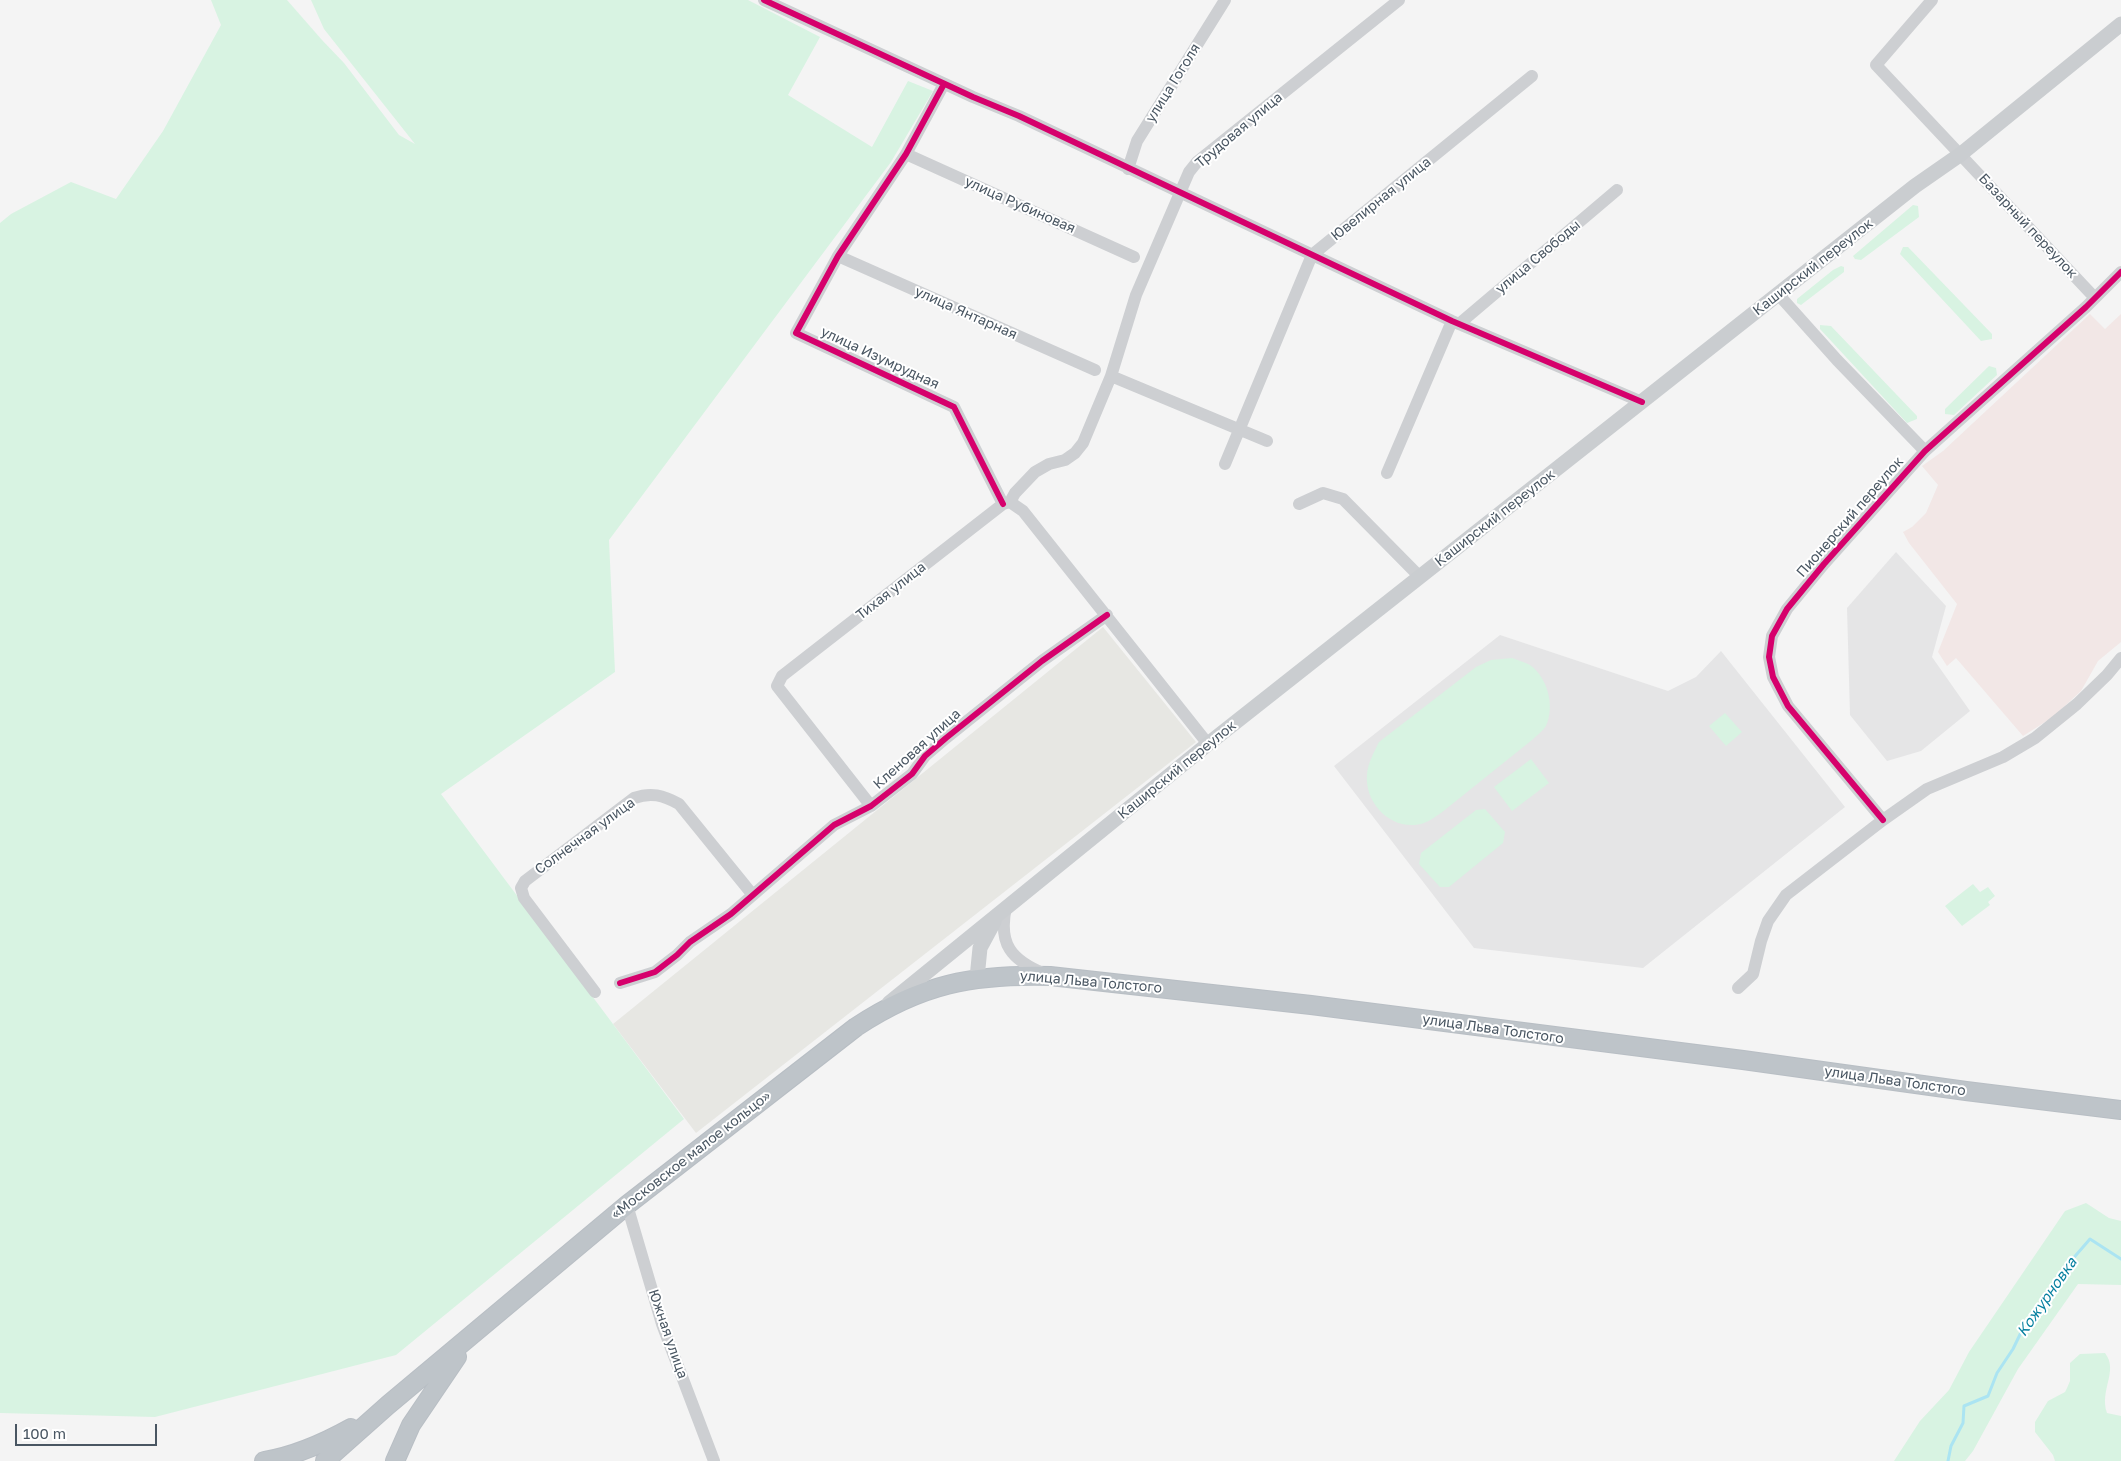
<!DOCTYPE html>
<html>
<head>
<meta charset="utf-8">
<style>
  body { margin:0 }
  #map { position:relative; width:2121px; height:1461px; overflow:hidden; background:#f4f4f4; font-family:"Golos Text",sans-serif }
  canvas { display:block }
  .scale { position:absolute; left:15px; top:1424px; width:142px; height:22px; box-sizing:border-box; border:2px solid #495662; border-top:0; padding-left:6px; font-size:15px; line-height:18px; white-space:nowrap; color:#495662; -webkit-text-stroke:4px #fff; paint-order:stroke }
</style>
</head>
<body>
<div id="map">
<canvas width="2121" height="1461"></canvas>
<div class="scale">100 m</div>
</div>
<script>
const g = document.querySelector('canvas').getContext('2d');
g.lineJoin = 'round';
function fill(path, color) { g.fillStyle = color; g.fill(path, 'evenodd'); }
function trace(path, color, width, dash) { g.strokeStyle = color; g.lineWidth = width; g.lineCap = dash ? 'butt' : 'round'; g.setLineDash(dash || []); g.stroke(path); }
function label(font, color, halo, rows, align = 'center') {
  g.font = font + ' "Golos Text",sans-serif'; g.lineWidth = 4; g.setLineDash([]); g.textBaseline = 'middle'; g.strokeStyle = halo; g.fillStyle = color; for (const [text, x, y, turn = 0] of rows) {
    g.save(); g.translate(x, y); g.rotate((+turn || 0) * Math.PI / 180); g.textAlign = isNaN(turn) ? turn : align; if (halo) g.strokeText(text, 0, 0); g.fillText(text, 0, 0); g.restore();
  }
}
fill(new Path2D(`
  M1103,627L1196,742L696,1133L613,1024Z`), '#e7e7e3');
fill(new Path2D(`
  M1896,552L1946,606L1932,657L1970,711L1921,751L1887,761L1850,715L1847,608Z
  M1500,635L1668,691L1696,677L1721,651L1845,807L1643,968L1474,948L1334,766Z`), '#e5e5e6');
fill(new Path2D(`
  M2090,314L2105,329L2121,314V642L2098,661L2081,691L2053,717L2023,736L1956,658L1947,666L1938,652L1957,604L1909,543L1903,532L1912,527L1926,513L1938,485L1922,466L1943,451Z`), '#f2e7e6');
fill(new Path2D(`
  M211,0H287L322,40L344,63L399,135L415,144L324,29L311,0H748L820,37L788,95L872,147L908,81L933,91L891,162L609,540L615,672L441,794L684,1119L396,1355L155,1417L0,1413V223L11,214L71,182L116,199L163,131L221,25Z
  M1913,205L1918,206L1919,217L1861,260L1855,259L1853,256Z
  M1903,247H1908L1992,334V339L1981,341L1900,254Z
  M1841,266L1844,267V272L1801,305L1797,303V299L1833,270Z
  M1820,325L1831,326L1917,416V419L1907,423L1820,329Z
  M1989,366L1996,368L1997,375L1954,415L1945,414V409Z
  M1512,658C1517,660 1525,662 1530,665C1548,678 1555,706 1546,726C1543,731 1536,736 1532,740L1441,813C1436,816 1430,821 1424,823C1394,833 1364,805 1367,774C1368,763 1374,752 1379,742L1476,667L1491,660Z
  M1725,713L1742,732L1726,746L1709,726Z
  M1531,759L1549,783L1512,811L1494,787Z
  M1485,809L1505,832L1503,843L1449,887H1440L1419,864L1421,853L1476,810Z
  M1973,884L1980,892L1988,887L1995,896L1988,902L1990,905L1962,926L1945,906Z
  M2086,1203L2109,1218L2121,1221V1285L2078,1284L2018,1369L1973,1451L1965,1461H1894L1920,1421L1949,1390L1969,1352L2065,1211Z
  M2105,1353C2119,1371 2099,1390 2107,1413L2121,1416V1461H2055L2053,1455L2035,1432V1422L2048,1401L2065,1392L2067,1388L2070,1381V1363L2080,1354Z`), '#d8f3e2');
trace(new Path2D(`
  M1948,1461L1951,1446L1963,1423L1964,1406L1988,1396L1997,1373L2013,1349L2027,1320L2051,1292L2063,1270L2090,1239L2121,1259`), '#abe4f2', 3);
const highway = new Path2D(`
  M264,1461C295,1456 324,1443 351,1428
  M325,1461L388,1405L627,1205L856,1027C921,984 973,974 1050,976L1311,1005L1743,1060L1966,1091L2121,1110
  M395,1461L411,1425L457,1357`);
trace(highway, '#b8bec4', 20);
trace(new Path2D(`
  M764,0L973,97L1019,116L1452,321L1642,402
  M1932,0L1876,65L2095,298
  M944,84L906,154L838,256L796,333L954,407L1003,504
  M906,154L1134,257
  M1128,169L1137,141L1225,0
  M838,256L1095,370
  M1778,294L1837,360L1925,451
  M1459,324L1617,190
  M1111,376L1267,441
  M1225,464L1312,255L1532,76
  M1387,473L1452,321
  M1010,502L1015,493L1035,472L1049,464L1065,460L1075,453L1083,443L1111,376L1136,295L1189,172L1197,162L1399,0
  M1010,502L1023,511L1208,744
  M1299,504L1323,493L1343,499L1420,577
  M871,806L777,686L782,676L1003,504L1010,502
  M1883,820L1788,706L1773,677L1769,657L1772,636L1787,609L1824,564L1925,451L2086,307L2121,272
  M1006,907C998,944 1011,960 1045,974
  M620,983L655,972L677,955L690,942L731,914L834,825L871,806L912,774L925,756L946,738L1042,661L1107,615
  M1738,988L1753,974L1761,941L1768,921L1786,895L1883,820L1927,789L2003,757L2035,738L2077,704L2107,675L2121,658
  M595,992L524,898L521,888L525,881L634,798C651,792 663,795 679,804L752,894
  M627,1205L662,1324L714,1461`), '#cdcfd2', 12);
trace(new Path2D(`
  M977,978L980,948L994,922
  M889,1003L1208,744L1915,186L1961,154L2121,24`), '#cacdd0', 15);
trace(highway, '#bec4c9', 18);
trace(new Path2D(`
  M764,0L973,97L1019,116L1452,321L1642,402
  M944,84L906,154L838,256L796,333L954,407L1003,504
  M1883,820L1788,706L1773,677L1769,657L1772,636L1787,609L1824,564L1925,451L2086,307L2121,272
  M620,983L655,972L677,955L690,942L731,914L834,825L871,806L912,774L925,756L946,738L1042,661L1107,615`), '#d6006c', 6);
label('14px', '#495662', '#fff', [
  ["улица Гоголя",1173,83,-58],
  ["Трудовая улица",1239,130,-40],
  ["Ювелирная улица",1381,199,-39],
  ["улица Рубиновая",1020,205,24],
  ["Базарный переулок",2028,226,47],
  ["улица Свободы",1538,257,-40],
  ["Каширский переулок",1813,267,-38],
  ["улица Янтарная",966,313,24],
  ["улица Изумрудная",880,358,25],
  ["Пионерский переулок",1850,517,-49],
  ["Каширский переулок",1495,518,-38],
  ["Тихая улица",891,591,-38],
  ["Кленовая улица",917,749,-42],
  ["Каширский переулок",1177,770,-39],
  ["Солнечная улица",585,836,-36],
  ["улица Льва Толстого",1091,982,5],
  ["улица Льва Толстого",1493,1029,8],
  ["улица Льва Толстого",1895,1081,8],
  ["«Московское малое кольцо»",691,1155,-38],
  ["Южная улица",668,1334,71]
]);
label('italic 15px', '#0780a0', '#fff', [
  ["Кожурновка",2047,1297,-55]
]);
</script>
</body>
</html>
